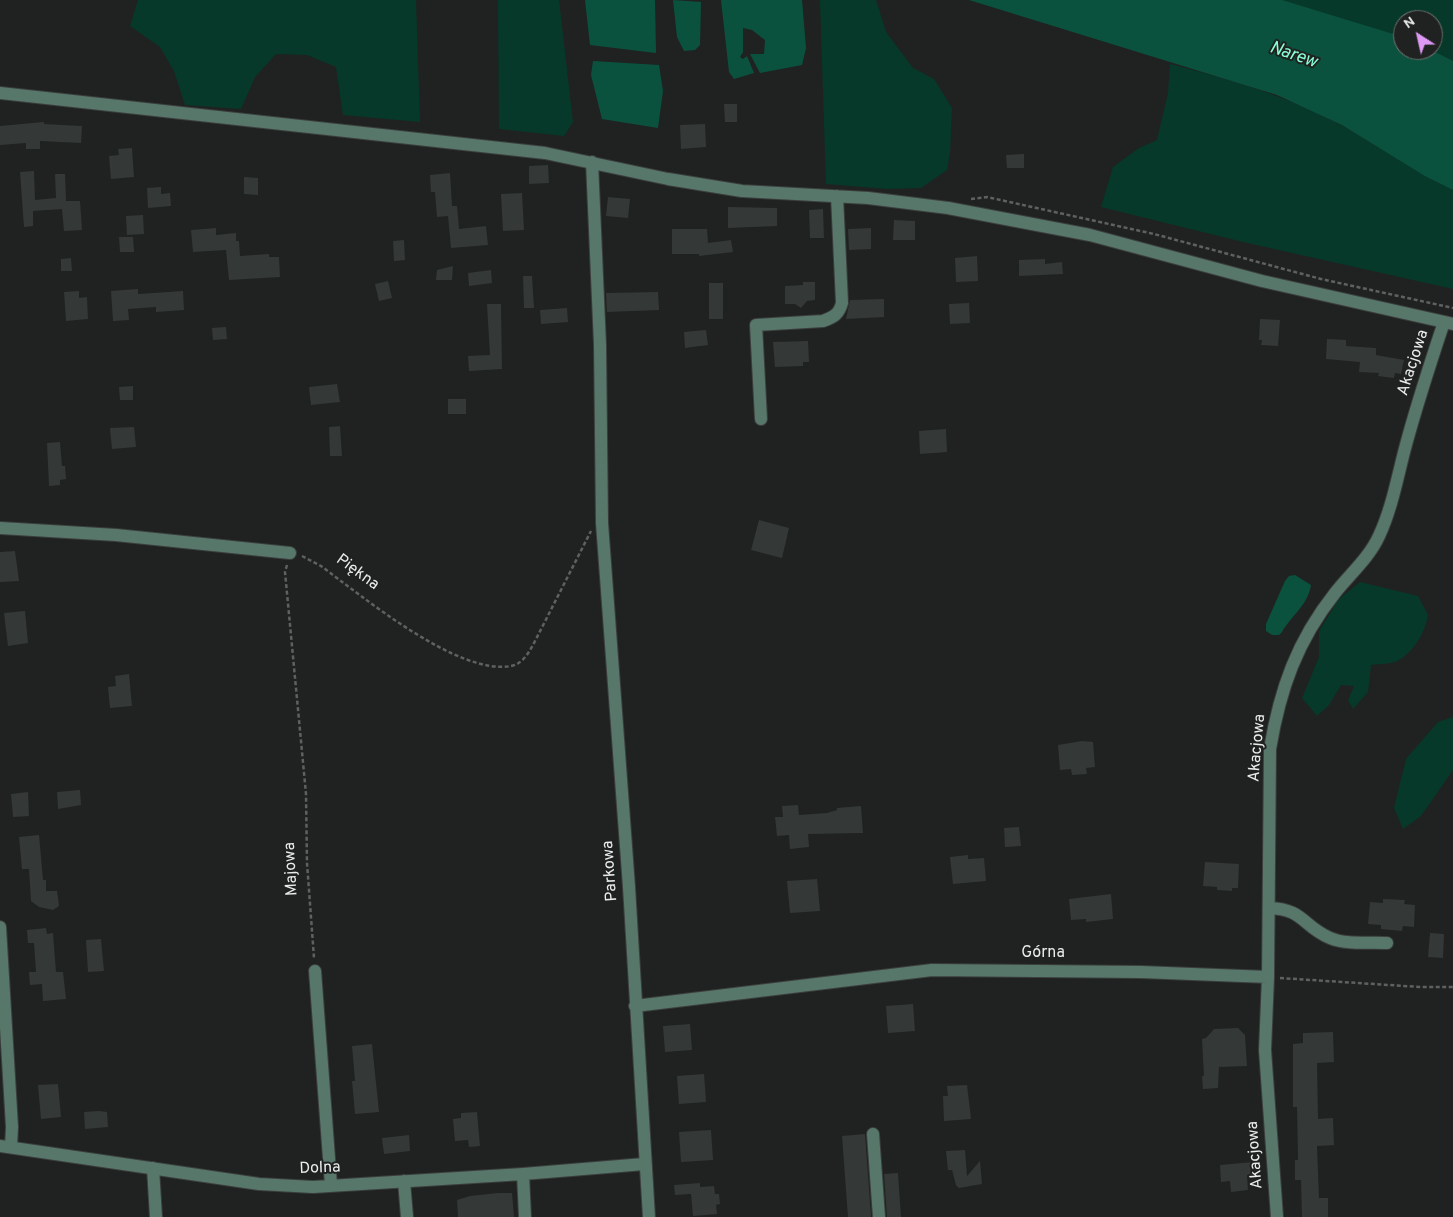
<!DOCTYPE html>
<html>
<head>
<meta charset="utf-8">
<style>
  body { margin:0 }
  #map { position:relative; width:1453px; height:1217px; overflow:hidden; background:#1f2221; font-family:Overpass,sans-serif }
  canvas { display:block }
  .north { position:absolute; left:1393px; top:10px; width:50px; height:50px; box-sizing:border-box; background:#1f2221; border:1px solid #707372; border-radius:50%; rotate:325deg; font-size:14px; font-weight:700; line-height:20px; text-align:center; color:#e9eceb }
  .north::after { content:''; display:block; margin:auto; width:18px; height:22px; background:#dd99f3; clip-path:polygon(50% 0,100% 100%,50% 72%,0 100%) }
</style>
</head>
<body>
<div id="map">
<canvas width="1453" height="1217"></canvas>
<div class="north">N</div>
</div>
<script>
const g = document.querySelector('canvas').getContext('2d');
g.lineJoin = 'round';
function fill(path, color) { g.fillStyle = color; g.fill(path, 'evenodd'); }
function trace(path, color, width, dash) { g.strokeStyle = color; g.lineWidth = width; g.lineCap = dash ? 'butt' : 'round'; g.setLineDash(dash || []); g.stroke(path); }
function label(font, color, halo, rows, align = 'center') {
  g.font = font + ' Overpass,sans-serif'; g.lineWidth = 4; g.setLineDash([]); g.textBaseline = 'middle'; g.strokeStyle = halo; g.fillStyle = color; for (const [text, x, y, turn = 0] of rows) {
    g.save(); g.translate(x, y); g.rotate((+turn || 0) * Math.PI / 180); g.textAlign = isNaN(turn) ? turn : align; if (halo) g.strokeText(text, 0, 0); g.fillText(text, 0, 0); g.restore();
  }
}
fill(new Path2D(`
  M138,0H416L420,122L343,115L336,67L307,55L276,54L255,77L241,109L185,105L174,71L160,47L130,26Z
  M498,0H559L573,122L564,136L499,129Z
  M820,0H876L886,32L913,68L934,79L952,108L950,153L947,170L921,188L887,189L826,184Z
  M1113,0H1453V117ZM1403,20H1433V50H1403Z
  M1170,64C1229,79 1287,96 1341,125C1380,145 1414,171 1453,190V289L1243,242L1101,207L1113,167L1139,148L1157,140L1168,93Z
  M1360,582L1418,596L1428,615C1425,633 1413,654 1395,662C1388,664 1378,664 1371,665L1368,692L1353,709L1348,700L1354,686L1341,685L1329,705L1317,716L1302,698L1319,657V631L1339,599Z
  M1453,717V770L1421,816L1403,829L1394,808L1406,759L1438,722Z`), '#07392a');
fill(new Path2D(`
  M585,0H655L656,53L590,45Z
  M673,0L701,2L700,45L695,50L684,51L677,37Z
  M721,0H802L806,48L802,65L760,73L750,54H764L765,40L752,30L743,28V52L740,57L743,59L747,56L754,73L734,79L729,72Z
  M969,0H1282L1403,37V50H1431L1453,61V190L1425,176L1342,125L1277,95Z
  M593,61L659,65L663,91L658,128L602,119L591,75Z
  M1295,575L1311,585C1308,605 1291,616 1282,632L1279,635H1272L1266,631V624L1285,581L1289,576Z`), '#0b523e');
fill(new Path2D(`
  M724,104H737V122H725Z
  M44,122V124L82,126L81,143L40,141V149H26V143L0,145V126Z
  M705,124L706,147L681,149L680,125Z
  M132,148L134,177L111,179L109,156L119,155L118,149Z
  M1024,154V168H1007L1006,155Z
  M548,165L549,183L529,184V166Z
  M34,171L35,200L56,198L55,174H65L66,201H80L82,230L64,231L62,209L33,211V226L24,227L20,172Z
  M450,173L452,206H457L459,229L486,226L488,245L451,248L448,216L437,217L435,192H431L430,175Z
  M244,177L258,178V195L244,194Z
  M161,187V194L170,193L171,206L148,208L147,188Z
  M522,193L524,230L503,231L501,194Z
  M608,197L630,199L628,218L606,216Z
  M728,207L777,208V226L728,228Z
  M823,209L824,238H810L809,210Z
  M143,215L144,234L127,235L126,216Z
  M894,220L915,221V240H893Z
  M216,228V235L236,233V241H239L240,256L269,254V257H279L280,277L229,280L226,250L193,252L191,230Z
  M871,228V249L849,250L848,229Z
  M672,229H707L708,243L731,240L733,252L699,256V254H672Z
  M119,237H133L134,252H120Z
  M404,240L405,260L394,261L393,241Z
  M977,256L978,281L956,282L955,258Z
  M71,258L72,271H61V259Z
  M1045,259V264L1062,262L1063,274L1019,276V260Z
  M453,266L452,280H436L437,270Z
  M491,270L492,283L469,286L468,273Z
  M523,276H532L534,308H524Z
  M388,281L392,298L379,301L375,284Z
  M803,282H815V300L807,301L801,308L795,304H785V286L803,285Z
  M709,283H723V319H709Z
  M138,289V294L183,291L184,310L156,312V307L128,309L129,320L113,321L111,291Z
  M79,291V298L87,297L88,319L66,321L64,292Z
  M658,292L659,310L607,312L606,293Z
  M884,299V317L846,319L850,300Z
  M969,303L970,323L950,324L949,304Z
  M487,304H501L502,369L469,371L468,356L490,355Z
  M567,308L568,322L541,324L540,310Z
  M1260,319L1280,320L1278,346L1261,345L1262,340H1259Z
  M226,327L227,339L213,340L212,328Z
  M706,330L708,345L685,348L684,332Z
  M1327,339L1346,340V346L1376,348V355L1404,360L1401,374L1395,373L1394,378L1378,376L1379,373L1359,372L1360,362L1326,359Z
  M808,341L809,362H803V366L775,367L773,342Z
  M337,384L340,402L311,405L309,387Z
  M133,386V400H120L119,387Z
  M448,399H466V414H448Z
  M340,426L342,456H330L329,427Z
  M134,427L136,447L112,449L110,428Z
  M946,429L947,452L920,454L919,431Z
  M60,442L62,466H65L66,479L60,480V485L49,486L47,443Z
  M759,520L789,528L782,558L751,550Z
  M15,551L19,581L0,582V552Z
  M25,611L28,643L8,646L4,613Z
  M129,674L132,706L110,708L108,687L116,686L115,676Z
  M1082,741L1093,742L1095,767L1086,768L1087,774L1072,775L1071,769L1060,770L1058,745Z
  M80,790L81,805L58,809L57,792Z
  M28,792L29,816L13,817L11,794Z
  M798,805L799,815L827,813L837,810V808L861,806L863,833L808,834L809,847L790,849L789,835L777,836L775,817H783L782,806Z
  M1019,827L1021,846L1005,847L1004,828Z
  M39,835L43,880H46V891H57L59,906L53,910L39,907L31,901L29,869H22L19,837Z
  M968,855V859L984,858L986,881L953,884L950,857Z
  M1205,862L1239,864L1238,888H1232V891L1217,890V887L1203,886Z
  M817,879L820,911L790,913L787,881Z
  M1111,894L1113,919L1086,922V919L1071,920L1069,899Z
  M1383,899L1405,900L1404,904L1415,905L1414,927L1403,926L1402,931L1381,929V925L1368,924L1370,902L1383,903Z
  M46,928L47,934L53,933L56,972H63L66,999L43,1001L42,984L30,985L29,972H36L34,943H28L27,930Z
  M1430,933L1444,934L1443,958L1428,957Z
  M101,939L104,971L88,972L86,940Z
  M913,1004L915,1031L888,1033L886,1006Z
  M690,1024L692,1050L665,1052L663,1026Z
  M1238,1028L1245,1035L1247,1066L1219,1067L1218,1088L1203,1089L1202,1076H1204L1202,1039L1206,1038L1214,1029Z
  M1333,1032L1334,1062L1317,1063L1318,1119L1333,1118L1334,1145L1317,1146L1319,1198H1328V1217H1302L1301,1180H1295V1160H1298L1297,1107H1293V1044L1303,1043V1033Z
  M372,1044L379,1112L355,1114L352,1081H355L352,1046Z
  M704,1074L706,1102L679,1104L677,1076Z
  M58,1084L61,1117L41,1119L38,1085Z
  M967,1085L971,1119L944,1121L943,1096H948L947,1086Z
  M99,1111L107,1112L108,1127L85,1129L84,1112Z
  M477,1112L480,1146L469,1147L468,1140L455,1141L453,1119L461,1118V1113Z
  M711,1130L713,1160L681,1162L679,1132Z
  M865,1134L871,1217H848L842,1136Z
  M409,1135L410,1151L384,1154L382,1138Z
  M965,1150L967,1176L980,1161L982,1184L959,1188L956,1185L952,1170H948L946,1151Z
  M1254,1162L1255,1175L1247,1176L1248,1190L1231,1192L1230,1181L1221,1182L1220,1165Z
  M898,1173L901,1217H887L884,1174Z
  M700,1183V1187L714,1186L715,1194H719L720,1204L716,1205L717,1214L693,1216L691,1194L675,1195L674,1185Z
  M498,1193H512L514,1217H458L457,1200L470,1196Z`), '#343836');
const minor = new Path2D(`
  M0,93L545,153L668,179L742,191L868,198L948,208L1090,235L1262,281L1453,324
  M592,162L600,345L602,523L629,887L649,1217
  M761,419L756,325L823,321C834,317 839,314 842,303L837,196
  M0,528L116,535L290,553
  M1269,908C1304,909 1302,926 1330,938C1346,945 1369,942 1387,943
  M0,927L12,1127L11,1147
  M315,971L331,1185
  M635,1006L932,970L1141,972L1268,977
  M873,1134L879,1217
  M0,1146L259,1184L313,1187L523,1174L644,1164
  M153,1168L156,1217
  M523,1174L525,1217
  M404,1181L407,1217
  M1277,1217L1265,1050L1268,977L1270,749C1280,689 1297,641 1335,593C1350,574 1369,558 1379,536C1393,506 1398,473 1407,441C1418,401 1431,361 1444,322`);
trace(minor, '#3b3e3d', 14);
trace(new Path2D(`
  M971,199L987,197L1154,234L1321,279L1453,308
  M302,556L321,566C362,596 458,676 511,666C522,664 528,654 533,645L591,531
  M287,565L285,572L306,794L307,863L314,958
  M1280,978L1420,987H1453`), '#5e6160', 2.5, [4, 2.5]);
trace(minor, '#57776a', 12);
label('16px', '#e9eceb', '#1f2221', [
  ["Akacjowa",1414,363,-72],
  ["Piękna",357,573,36],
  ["Akacjowa",1258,748,-85],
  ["Majowa",292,869,-93],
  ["Parkowa",611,871,-94],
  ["Górna",1043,954],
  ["Akacjowa",1256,1155,-94],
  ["Dolna",320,1169,-2]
]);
label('italic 18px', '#89ffd4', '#1f2221', [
  ["Narew",1293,56,19]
]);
</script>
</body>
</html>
